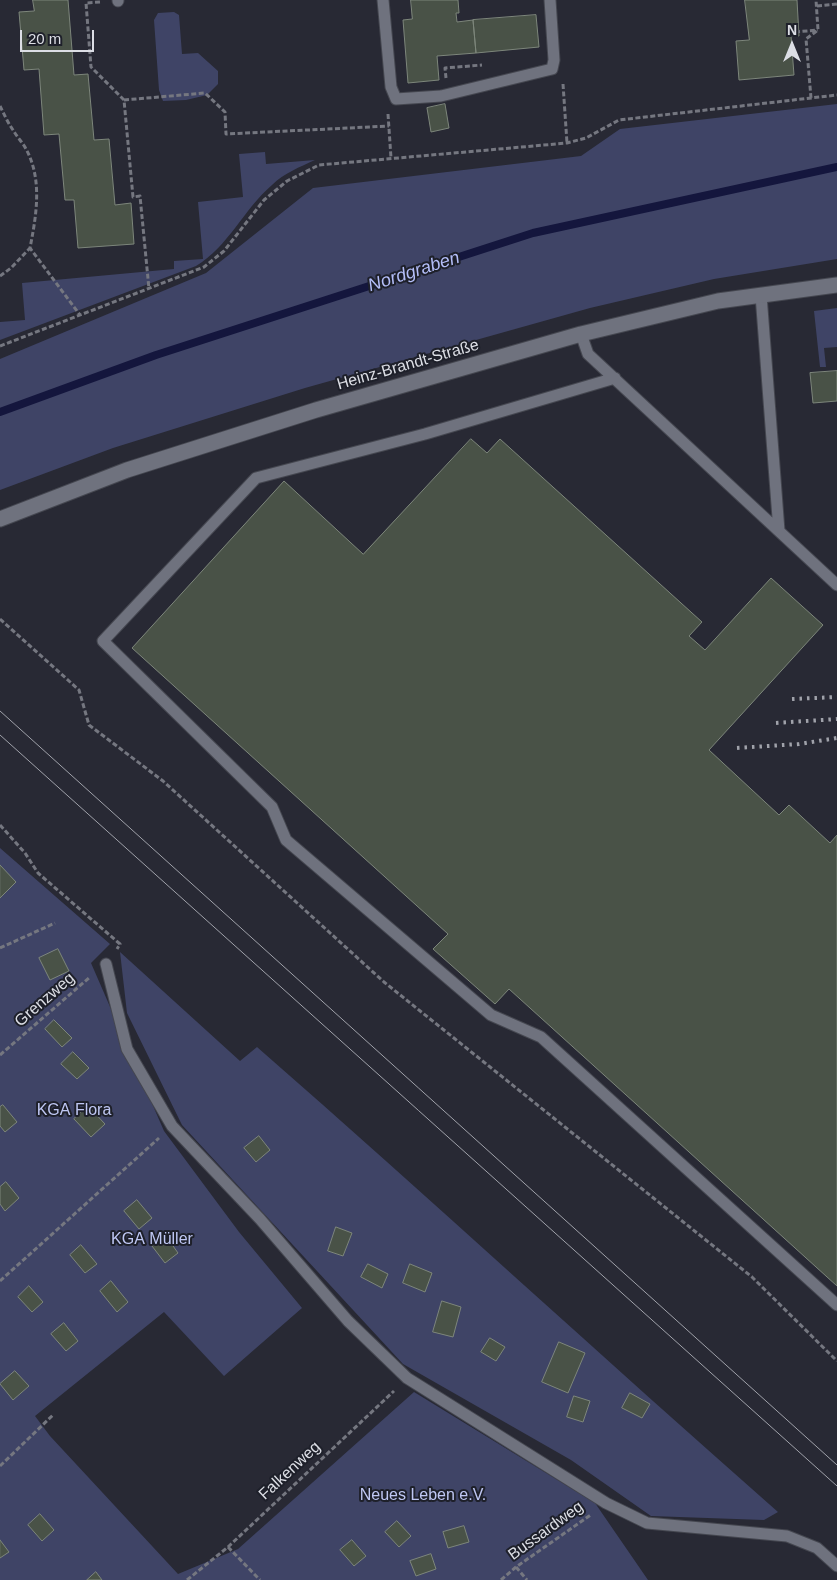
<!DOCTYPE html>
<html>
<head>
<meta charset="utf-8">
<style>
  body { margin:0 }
  #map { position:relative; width:837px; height:1580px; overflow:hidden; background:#282934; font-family:Helvetica,sans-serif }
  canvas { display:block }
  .north { position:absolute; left:767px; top:20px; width:50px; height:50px; -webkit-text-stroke:4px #1e202a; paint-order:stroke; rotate:0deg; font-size:14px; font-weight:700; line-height:20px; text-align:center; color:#dcdee5 }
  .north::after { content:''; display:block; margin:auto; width:18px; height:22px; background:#dcdee5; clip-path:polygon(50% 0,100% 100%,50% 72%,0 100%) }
  .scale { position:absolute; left:20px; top:30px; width:74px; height:22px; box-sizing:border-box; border:2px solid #dcdee5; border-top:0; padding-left:6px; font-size:15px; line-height:18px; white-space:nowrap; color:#dcdee5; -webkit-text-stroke:4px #1e202a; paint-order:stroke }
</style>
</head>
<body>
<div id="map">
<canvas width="837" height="1580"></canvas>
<div class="north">N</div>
<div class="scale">20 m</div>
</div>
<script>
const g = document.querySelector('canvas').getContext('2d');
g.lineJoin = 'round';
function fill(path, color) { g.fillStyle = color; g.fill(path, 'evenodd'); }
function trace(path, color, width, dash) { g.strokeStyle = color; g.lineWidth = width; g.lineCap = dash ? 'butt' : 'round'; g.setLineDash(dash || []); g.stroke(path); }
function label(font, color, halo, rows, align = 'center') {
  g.font = font + ' Helvetica,sans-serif'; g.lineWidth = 4; g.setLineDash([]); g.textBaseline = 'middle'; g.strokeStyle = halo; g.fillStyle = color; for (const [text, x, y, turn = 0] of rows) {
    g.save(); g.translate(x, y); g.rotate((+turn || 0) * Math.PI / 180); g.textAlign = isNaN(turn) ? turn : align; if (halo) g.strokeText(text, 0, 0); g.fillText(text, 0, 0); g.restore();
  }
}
fill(new Path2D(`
  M174,12L179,15L182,54L198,53L218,71V84L207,95L186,100L163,101L159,90L154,20L158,13Z
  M837,104V259L714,279L590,308L305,388L113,448L0,490V359L206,273L313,188L581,156L620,129Z
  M265,152L266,164L315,160C300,167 284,173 272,185C244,209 228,247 196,266L0,340V322L25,320L22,283L174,269V261L203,259L198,202L243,197L239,154Z
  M837,308V347L824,348L826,367H820L814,311Z
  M0,848L110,944L91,963L164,1131L239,1232L302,1308L224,1376L164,1312L35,1416L50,1436L178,1574L238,1549L414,1392L595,1503L648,1580H0Z
  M120,952L240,1061L257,1047C432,1200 603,1358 778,1512L764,1520L651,1516L571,1460L403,1364L182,1125L127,1013Z`), '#3f4466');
trace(new Path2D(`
  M0,412L156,355L533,233L837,167`), '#14163d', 8);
const building = new Path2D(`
  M33,0H68L74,75L88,74L94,140L109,139L115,205L131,203L134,244L78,248L74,200H65L59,134L44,135L39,69L24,70L19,12L34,11Z
  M411,0H458L459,13H456L457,22L473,20L476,53L437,56L439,80L408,83L403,20L412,19Z
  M745,0H797L799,36H791L794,75L739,80L736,41L749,40Z
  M536,15L539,47L476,53L473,20Z
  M445,104L449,128L431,132L427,108Z
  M837,371V401L813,403L810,373Z
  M471,439L487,453L500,439L702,622L689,636L705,650L771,578L823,625L709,750L779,815L789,805L830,843L837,835V1286L509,989L495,1004L433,949L448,934L132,648L284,481L363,554Z
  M0,865L16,882L0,898Z
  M58,949L69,971L50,980L39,958Z
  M54,1020L72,1038L62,1047L45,1029Z
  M73,1052L89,1068L77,1079L61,1064Z
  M3,1105L17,1122L5,1132L0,1126V1107Z
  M88,1106L105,1124L91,1137L74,1119Z
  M259,1136L270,1150L256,1162L244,1148Z
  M6,1182L19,1198L5,1211L0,1204V1187Z
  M137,1200L152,1218L139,1229L124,1211Z
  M336,1227L352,1233L343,1256L328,1251Z
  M166,1236L178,1253L165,1263L152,1246Z
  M81,1245L97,1264L85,1273L70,1255Z
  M368,1264L388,1274L382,1288L361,1277Z
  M410,1264L432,1273L425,1292L403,1283Z
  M111,1281L128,1302L117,1312L100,1291Z
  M29,1286L43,1302L32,1312L18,1297Z
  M442,1301L461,1307L453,1337L433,1332Z
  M64,1323L78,1341L66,1351L51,1334Z
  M490,1338L505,1347L496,1361L481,1352Z
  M559,1342L585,1353L568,1393L542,1382Z
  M15,1371L29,1386L13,1400L0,1384Z
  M630,1393L650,1404L642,1418L622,1408Z
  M574,1396L590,1401L583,1422L567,1417Z
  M40,1514L54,1530L42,1541L28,1525Z
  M397,1521L411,1536L399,1547L385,1532Z
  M464,1526L469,1542L448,1548L443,1532Z
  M0,1540L9,1552L0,1558Z
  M352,1540L366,1556L354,1566L340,1550Z
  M431,1554L436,1569L416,1576L410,1561Z
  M96,1572L102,1580H87Z`);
fill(building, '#495247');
trace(building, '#7d867b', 1);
const lane = new Path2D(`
  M118,0V1
  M383,0L391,87L396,99L441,96L552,69L554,60L550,0
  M761,295L779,531
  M581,334L588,354L837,585
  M615,378L425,434L256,478L103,641L272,807L286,840L491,1015L541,1037L837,1305
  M106,964L127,1049L172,1126L260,1219L348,1321L407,1378L606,1503L647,1523L787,1536L817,1548L837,1566`);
const street = new Path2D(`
  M0,519L127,470L316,410L581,334L718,301L837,285`);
trace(lane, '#454750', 13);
trace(street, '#454750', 17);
trace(new Path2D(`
  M100,2L86,3L91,67L124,100L133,197L140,196L149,289
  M817,6L837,4
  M795,32L818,30
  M446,78L445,68L482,65
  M563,84L567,143
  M811,98L806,39L818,30L816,0
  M124,100L205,93L225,112L226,134L389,126
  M0,106C4,114 8,123 13,130C17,137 23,143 26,149C43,180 36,217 30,248L80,315
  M388,114L391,158
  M0,276L11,268L30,248
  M0,346L204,267L224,251L264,200L287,181L319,165L567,143L586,138L619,120L837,95
  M0,619L79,690L89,725L163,781L384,982L752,1277L837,1361
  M0,825L25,853L38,873L120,944L117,949
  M0,948L55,923
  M0,1055L90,977
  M0,1281L159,1138
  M0,1466L53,1415
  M228,1547L260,1580
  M516,1567L527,1580
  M187,1580L228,1547L394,1391
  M501,1580L516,1567L592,1514`), '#757780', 3, [5, 2.5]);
trace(lane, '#6f727e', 11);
trace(street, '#6f727e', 15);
trace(new Path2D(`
  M0,711L837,1465
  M0,735L837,1486`), '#a0a2aa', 1);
trace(new Path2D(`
  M792,699L837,697
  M776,723L837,719
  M737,748L799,744L837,738`), '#a0a2aa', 4, [2.5, 5]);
label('16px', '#dcdee5', '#1e202a', [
  ["Heinz-Brandt-Straße",408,365,-16],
  ["Grenzweg",45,1000,-41],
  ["Falkenweg",290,1471,-43],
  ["Bussardweg",546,1531,-36]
]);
label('16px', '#bfc7f3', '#1e202a', [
  ["KGA Flora",74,1111],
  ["KGA Müller",152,1240],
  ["Neues Leben e.V.",423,1496]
]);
label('italic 18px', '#b4bef9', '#1e202a', [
  ["Nordgraben",414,272,-18]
]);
</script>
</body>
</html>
